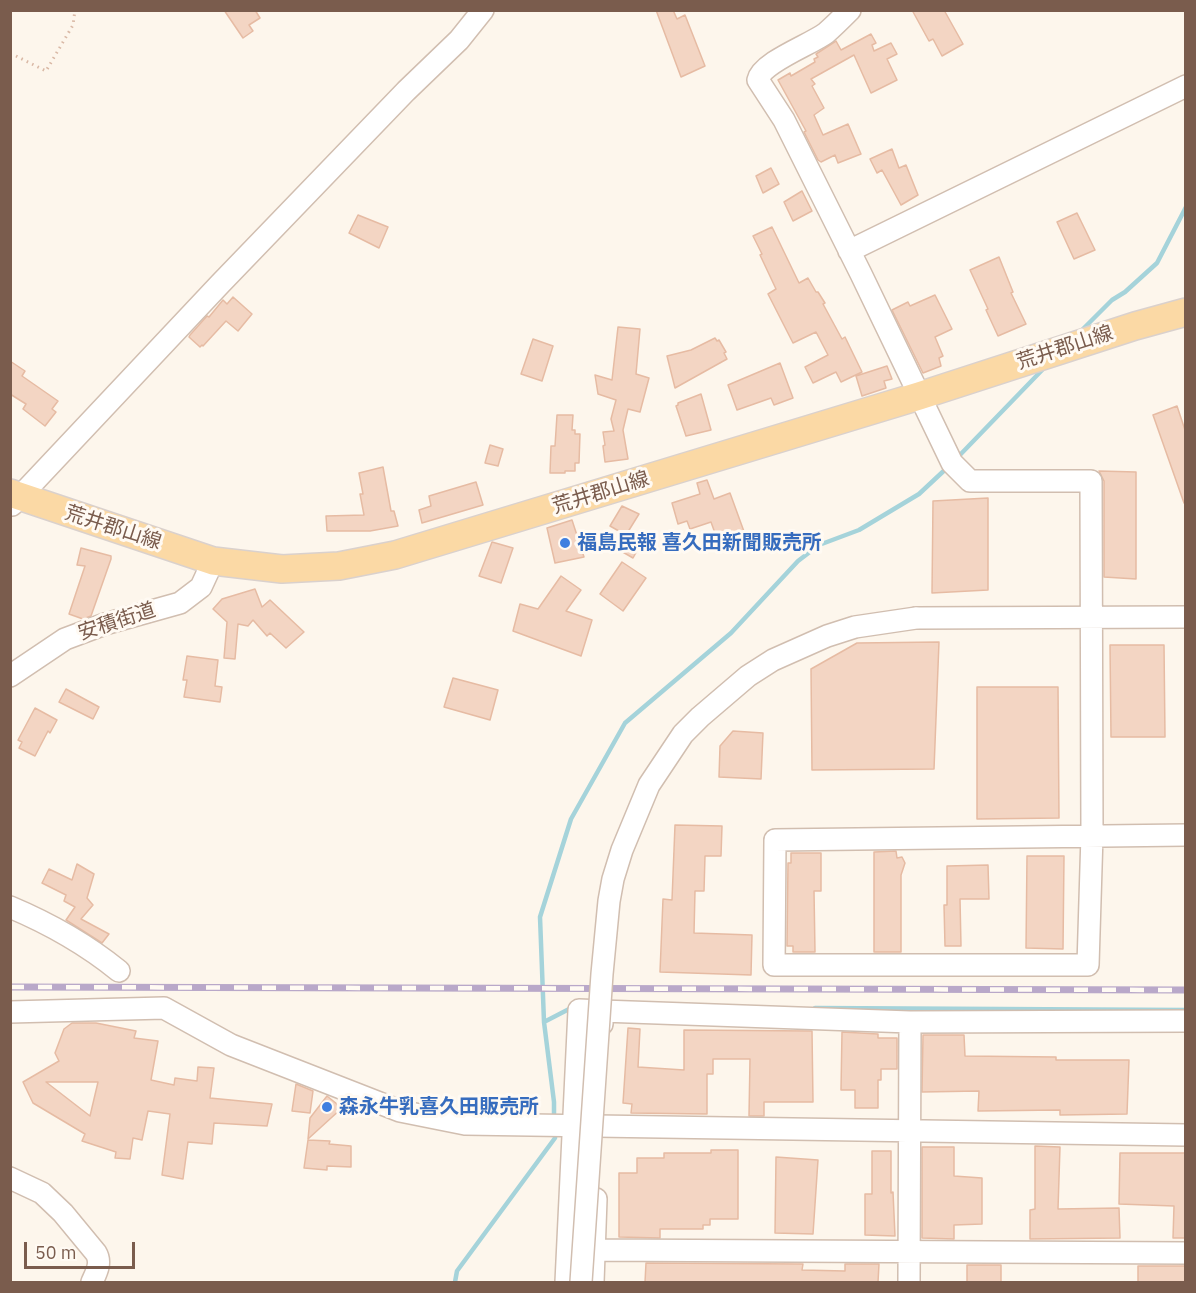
<!DOCTYPE html>
<html>
<head>
<meta charset="utf-8">
<style>
  body { margin:0 }
  #map { position:relative; width:1196px; height:1293px; overflow:hidden; background:#fdf6ec; font-family:"IBM Plex Sans",sans-serif }
  canvas { display:block }
  .frame { position:absolute; inset:0; border:12px solid #7a5c4d; pointer-events:none }
  .scale { position:absolute; left:24px; top:1242px; width:111px; height:27px; box-sizing:border-box; border:3px solid #7a5c4d; border-top:0; padding-left:8px; font-size:18px; line-height:21px; white-space:nowrap; color:#7a5c4d; -webkit-text-stroke:4px #fffaf3; paint-order:stroke }
</style>
</head>
<body>
<div id="map">
<canvas width="1196" height="1293"></canvas>
<div class="frame"></div>
<div class="scale">50 m</div>
</div>
<script>
const g = document.querySelector('canvas').getContext('2d');
g.lineJoin = 'round';
function trace(path, color, width, dash) { g.strokeStyle = color; g.lineWidth = width; g.lineCap = dash ? 'butt' : 'round'; g.setLineDash(dash || []); g.stroke(path); }
function fill(path, color) { g.fillStyle = color; g.fill(path, 'evenodd'); }
function label(font, color, halo, rows, align = 'center') {
  g.font = font + ' "IBM Plex Sans","Noto Sans JP",sans-serif'; g.lineWidth = 6; g.setLineDash([]); g.textBaseline = 'middle'; g.strokeStyle = halo; g.fillStyle = color; for (const [text, x, y, turn = 0] of rows) {
    g.save(); g.translate(x, y); g.rotate((+turn || 0) * Math.PI / 180); g.textAlign = isNaN(turn) ? turn : align; if (halo) g.strokeText(text, 0, 0); g.fillText(text, 0, 0); g.restore();
  }
}
trace(new Path2D(`
  M1081,331L1112,300L1125,292L1157,263L1186,207
  M957,458L1045,367
  M815,1008L1186,1010
  M544,1022L573,1007
  M554,1120V1102L544,1022L540,917L571,819L625,723L731,633L798,561L819,545L859,530L919,494L949,466
  M455,1282L457,1271L555,1138V1132`), '#a5d3da', 4.5);
const building = new Path2D(`
  M224,10H255L260,18L249,25L253,31L243,38Z
  M656,10H673L677,19L685,15L705,66L681,77Z
  M912,10H944L963,44L942,56L933,39L929,41Z
  M871,34L876,43L872,45L874,51L891,43L897,54L887,59L897,80L871,93L854,55L811,79L815,84L812,86L824,108L814,115L823,135L848,124L861,154L838,163L835,155L821,162L818,160L804,132L806,131L778,80L790,73L791,76L815,62L814,59L818,57L816,54L836,41L841,50Z
  M892,149L899,168L906,165L918,195L901,205L882,170L877,173L870,159Z
  M771,168L779,184L763,193L756,176Z
  M802,191L812,211L793,221L784,202Z
  M1077,213L1095,250L1074,259L1057,222Z
  M358,215L388,227L379,248L349,233Z
  M772,227L799,283L808,278L816,292H818L825,303L823,304L842,339L845,337L862,372L841,382L836,372L813,383L805,367L828,355L816,332L793,343L768,294L776,289L760,255L762,254L753,236Z
  M999,257L1013,292L1011,293L1026,324L998,336L986,310L988,309L970,270Z
  M935,295L952,329L935,337L943,356L939,358L941,366L923,373L892,310L908,302L910,306Z
  M233,297L252,314L238,331L226,321L203,346L202,345L200,347L189,337L190,335L207,316L209,317L223,300L227,304Z
  M618,327L640,329L636,374L649,378L640,412L628,409L623,430L628,459L605,462L603,446L605,445L603,432L614,431L611,419L616,400L598,394L595,375L612,380Z
  M715,338L717,341L719,340L726,352L724,353L727,359L675,388L667,356L691,350Z
  M533,339L553,346L542,381L521,374Z
  M10,361L25,371L22,376L58,401L52,409L56,412L45,426L23,409L26,404L10,394Z
  M780,363L793,398L774,405L771,398L737,410L728,385Z
  M887,366L892,379L884,381L886,388L862,396L856,376Z
  M701,394L711,430L686,436L676,406L678,405V403Z
  M1177,406L1185,430V503H1184L1153,415Z
  M557,415H573L572,430H575V434H580L579,463H575V471H565V473H550L551,446H555Z
  M490,445L503,449L498,466L485,463Z
  M383,467L391,511H394L398,526L370,531H327L326,516L364,515L360,494H363L359,473Z
  M1099,471L1136,472V579L1104,577V481Z
  M707,480L714,499L730,493L746,537L726,544L722,534L716,536L711,522L690,529L687,521L678,524L672,503L700,494L697,483Z
  M476,482L483,505L422,523L419,510L431,506L429,496Z
  M988,498V590L932,593L933,501Z
  M622,506L639,514L626,535L610,526Z
  M572,520L584,557L555,563L547,528Z
  M632,533L643,540L633,558L621,551Z
  M492,542L513,548L501,583L479,576Z
  M81,548L111,556V559L91,616L83,619L69,614L85,566L77,565Z
  M622,562L646,578L623,611L600,594Z
  M561,576L581,590L566,611L592,620L581,656L513,631L520,604L538,609Z
  M255,589L262,607L270,600L304,632L286,648L270,633L267,636L253,620L248,626L238,624L235,659L224,658L227,622L213,609L222,599Z
  M939,642L934,769L812,770L811,669L857,643Z
  M1110,645H1164L1165,737H1111Z
  M187,656L218,660L215,686L222,687L220,702L184,697L187,680H183Z
  M453,678L498,690L490,720L444,707Z
  M977,687H1058L1059,818L977,819Z
  M66,689L99,707L93,719L59,702Z
  M35,708L57,720L50,733L48,731L35,756L19,748L22,742L18,740Z
  M733,731L763,733L761,779L719,777L720,746Z
  M675,825L722,826L721,856H705L704,891H695L694,933L752,935L751,975L660,972L663,899L672,900Z
  M896,851L897,858L902,857L905,863L901,875V952H874V852Z
  M791,853H821V891H814L815,952H793V946H787L788,863H791Z
  M1027,856H1064L1063,949L1026,948Z
  M77,864L94,874L87,898L93,905L81,919L109,934L102,943L66,920L75,907L64,901L66,895L42,883L49,869L72,880Z
  M988,865L989,899H960L961,946H945L944,905H947V866Z
  M72,1023H96L136,1031L134,1038L158,1041L151,1080L174,1085L175,1078L197,1081L198,1067L214,1068L210,1098L272,1104L267,1126L214,1123L212,1144L188,1142L183,1179L162,1175L170,1114L148,1111L142,1140L133,1138L130,1159L115,1158L116,1152L82,1141L85,1134L33,1103L23,1082L59,1061L55,1053L64,1029ZM46,1082H98L90,1116Z
  M628,1028L640,1029L638,1067L684,1070V1030L812,1031L813,1102H764V1116H749L750,1059H713V1074H707V1114L631,1113L632,1104L623,1103Z
  M842,1032L878,1034V1038H897V1069H881V1080H878V1108H855V1090H841Z
  M923,1035H964L965,1056L1056,1057V1060H1129L1127,1114L1060,1115V1110L978,1111L979,1091L922,1092Z
  M296,1084L313,1091L310,1113L292,1111Z
  M327,1096L342,1108L308,1139L310,1118Z
  M308,1140L330,1141L329,1144L351,1146V1167L327,1166V1170L304,1168Z
  M1035,1146L1060,1147L1058,1209L1119,1208L1120,1238L1030,1239V1210L1035,1209Z
  M922,1147H954V1176L982,1178V1224L954,1225V1239L922,1238Z
  M711,1150H738V1219H710V1225H703V1229H660V1238L619,1237V1173H637V1158H664V1153H711Z
  M872,1151H891V1193L893,1192L895,1236L865,1235V1194H872Z
  M1120,1153H1185V1238H1173L1174,1206L1119,1204Z
  M776,1157L818,1160L813,1234L775,1233Z
  M646,1263L803,1264L802,1270L845,1271V1264H879L878,1282H645Z
  M967,1265H1001V1282H967Z
  M1138,1266H1185V1282H1138Z`);
fill(building, '#f3d5c3');
trace(building, '#e6bba3', 1.5);
const minor = new Path2D(`
  M850,10C842,18 834,26 826,33C810,45 762,62 758,80L784,120L861,274L952,463L970,481H1091L1092,835L1088,965H774L775,840L1186,835
  M849,251L1186,86
  M12,505L220,284L406,91L459,40L483,10
  M916,618L1186,617
  M10,676L65,639L105,624L180,603L201,587L213,561
  M10,907C48,923 87,945 119,971
  M602,1011L910,1022L1186,1021
  M10,1012L164,1008L231,1045L400,1111L465,1124L1186,1135
  M10,1178L42,1193L63,1213L96,1253C102,1263 96,1273 92,1282
  M594,1250L1186,1253
  M566,1282L579,1010L602,1011V1024
  M593,1282L596,1199
  M909,1282L910,1022`);
const major = new Path2D(`
  M10,493L213,561L282,569L339,566L395,555L919,396L1135,326L1186,312`);
trace(minor, '#d1beb0', 24);
trace(major, '#dad1cd', 30);
trace(new Path2D(`
  M16,56L46,71L73,25L75,10`), '#d9b8a5', 3, [1.5, 4.5]);
trace(minor, '#fff', 21);
trace(major, '#fbd9a5', 27);
const rail = new Path2D(`
  M10,987L1186,990`);
trace(rail, '#b9a8c9', 7);
trace(rail, '#fffaf3', 4.5, [14]);
const minorBridge = new Path2D(`
  M581,1282L602,974L609,901L613,879L622,850L649,785L683,734L700,717L748,676L773,660L827,636L855,627L916,618`);
trace(minorBridge, '#d1beb0', 24, []);
trace(minorBridge, '#fff', 21);
for (const [x, y, r, color] of [
  [565,543,6,"#3f7fe0"],
  [327,1107,6,"#3f7fe0"]
]) { const dot = new Path2D(); dot.arc(x, y, r, 0, 2 * Math.PI); g.fillStyle = color; g.fill(dot); trace(dot, '#fffaf3', 2); }
label('20px', '#7a5c4d', '#fffaf3', [
  ["荒井郡山線",1065,348,-18],
  ["荒井郡山線",601,493,-17],
  ["荒井郡山線",113,528,18],
  ["安積街道",117,622,-18]
]);
label('bold 20px', '#366cbe', '#fffaf3', [
  ["福島民報 喜久田新聞販売所",577,543],
  ["森永牛乳喜久田販売所",339,1107]
], 'left');
</script>
</body>
</html>
